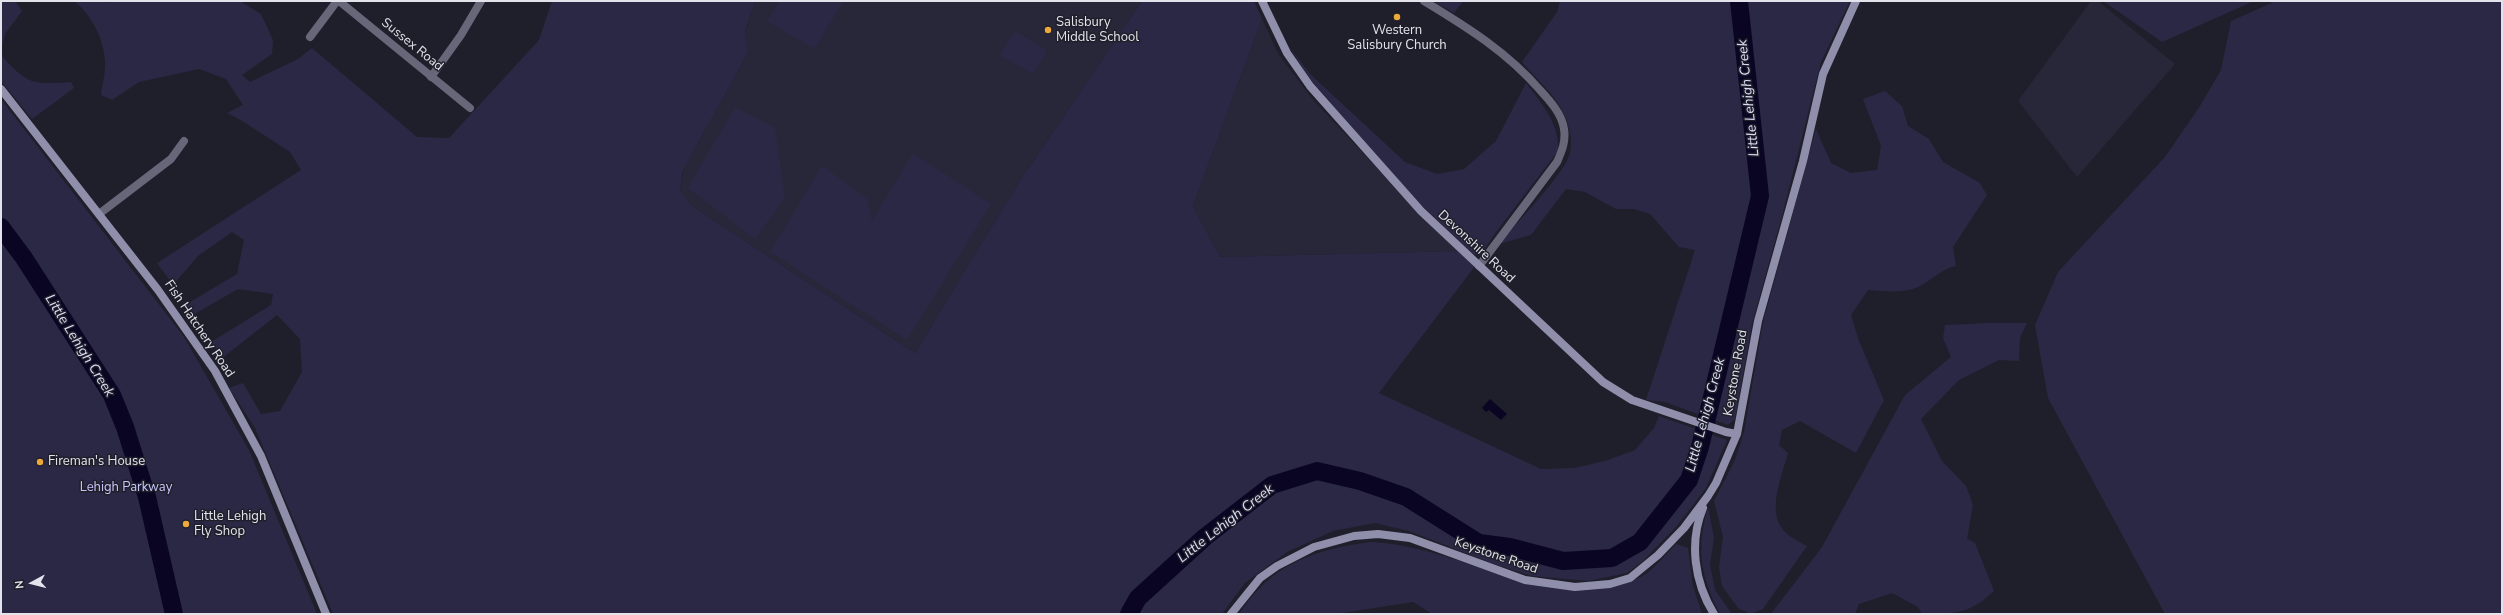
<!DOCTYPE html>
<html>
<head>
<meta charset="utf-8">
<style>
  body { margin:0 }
  #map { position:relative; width:2503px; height:615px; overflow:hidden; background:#1f1f2b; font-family:"Nunito Sans",sans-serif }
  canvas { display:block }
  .frame { position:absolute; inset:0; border:2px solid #e3e3eb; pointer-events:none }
  .north { position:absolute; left:12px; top:563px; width:40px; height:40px; -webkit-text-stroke:3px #1f1f2b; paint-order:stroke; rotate:263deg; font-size:11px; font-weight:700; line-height:16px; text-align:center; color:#e3e3eb }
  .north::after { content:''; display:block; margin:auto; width:14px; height:18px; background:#e3e3eb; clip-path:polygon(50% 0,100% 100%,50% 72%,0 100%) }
</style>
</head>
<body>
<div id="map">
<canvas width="2503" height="615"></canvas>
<div class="frame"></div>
<div class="north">N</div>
</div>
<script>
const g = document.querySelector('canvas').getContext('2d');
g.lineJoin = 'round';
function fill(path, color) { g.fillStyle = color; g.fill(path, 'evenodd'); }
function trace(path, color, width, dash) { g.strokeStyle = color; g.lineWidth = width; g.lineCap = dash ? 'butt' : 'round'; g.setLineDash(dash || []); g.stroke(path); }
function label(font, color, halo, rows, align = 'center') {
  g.font = font + ' "Nunito Sans",sans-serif'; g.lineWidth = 3; g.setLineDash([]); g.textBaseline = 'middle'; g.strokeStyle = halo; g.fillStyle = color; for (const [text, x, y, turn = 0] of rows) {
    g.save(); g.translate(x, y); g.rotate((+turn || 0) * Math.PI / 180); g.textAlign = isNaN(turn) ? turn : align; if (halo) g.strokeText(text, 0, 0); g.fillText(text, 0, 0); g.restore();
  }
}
fill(new Path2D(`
  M755,1H1142L1019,182L915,353L692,206L680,190L684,168L749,51L745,33Z
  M2091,1H2098L2175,64L2077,177L2018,101Z
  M1262,19L1279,55L1314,101L1409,202L1458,251L1220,257L1193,206Z`), '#282739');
fill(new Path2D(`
  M1,1H15L22,11L5,34L1,51Z
  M74,1C91,1 105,4 122,1H240L261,14L273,40L272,54L242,75L250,82L298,59L312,48L417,137L449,138L539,40L552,1H755L745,32L749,51L683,170L680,190L692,206L915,353L1019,182L1142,1H1254L1262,19L1193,206L1220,257L1458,251L1475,266L1379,393L1541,469L1574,468L1605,461L1635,450L1654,428L1659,416L1727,440L1706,488L1676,527L1643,561L1627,573L1588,581L1532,576L1491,563L1409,531L1375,523L1333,531L1287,552L1245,583L1222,614H333L255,428L229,388L243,383L261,414L280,411L302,372L300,339L277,315L221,359L211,342L271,305L273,294L238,289L191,316L185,305L237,274L244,240L232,232L198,256L173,285L157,263L301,170L290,152L244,122L227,113L243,105L226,79L199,69L139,82L112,100L101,95C102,84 106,72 105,61C104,39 91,14 74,1Z
  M780,1H844L814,49L767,21Z
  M1433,1H1463L1454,13Z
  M1560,1H1850L1821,62L1782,216L1752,324L1735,419L1728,425L1665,402L1646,400L1695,250L1679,247L1650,214L1634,209H1616L1585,192L1566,189L1531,235L1499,244C1514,226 1566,172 1570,153C1573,141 1569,125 1564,114C1555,94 1536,79 1522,62L1557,12Z
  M2103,1H2254L2162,42Z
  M2276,1H2502V614H2165L2048,398L2035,325L2058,272L2165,157L2200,106L2221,70L2231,21Z
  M1014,31L1047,50L1033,74L1000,55Z
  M1288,45L1310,74L1405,162L1437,174L1464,169L1496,141L1526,83C1542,104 1560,124 1558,151L1493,236L1481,255L1473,254L1414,198L1310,79Z
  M1,55C27,84 32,85 71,82L74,88L32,119L1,81Z
  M1885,91L1902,106L1908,126L1929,139L1943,162L1980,183L1987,195L1953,247L1956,266C1940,269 1932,281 1918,287C1902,294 1884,291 1868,290L1851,315L1859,341L1884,400L1856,453L1800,421L1782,430L1779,445L1788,453C1782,476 1765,513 1786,533C1791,538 1800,542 1807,546L1763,609L1750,614L1738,608L1722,586L1719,567L1723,537L1714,501L1735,460L1744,432L1763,322L1816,129L1831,163L1851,173L1877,170L1881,146L1863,99Z
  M1,99L184,337L249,450L317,614H1Z
  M735,107L775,128L785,198L755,239L688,188Z
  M913,153L991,204L907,340L770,252L822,166L867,198L872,221Z
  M1990,323H2027L2020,338L2019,361L1999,360L1959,380L1921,419L1942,461L1966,486L1973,505L1967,539L1975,543L1994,591C1970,614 1954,614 1922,614L1918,607L1892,593L1859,604L1855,614H1771L1822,547L1905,395L1951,357L1943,338L1945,325Z
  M1708,507L1714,538L1710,565L1715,590L1732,614H1720C1700,576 1696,548 1708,507Z
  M1371,542C1461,546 1555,615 1643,576C1655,568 1666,554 1676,544L1688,548L1693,586L1702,614H1432L1413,602L1335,614H1239C1271,564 1315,549 1371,542Z`), '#2a2844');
fill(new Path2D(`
  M1490,399L1507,414L1501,420L1489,410L1486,412L1482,408Z`), '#0b0524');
trace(new Path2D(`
  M1,227L24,258L112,395L125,427L147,497L174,614
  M1129,614L1138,598L1205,537L1272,485L1317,471L1360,481L1406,497L1479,543L1510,547L1563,561L1612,558L1640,542L1689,480L1700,447L1760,196L1739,1`), '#0b0524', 18);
trace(new Path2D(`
  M339,1L470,108
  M1424,1C1467,27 1507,52 1540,90C1550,101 1562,114 1564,129C1566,141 1562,151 1557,162L1479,266
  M310,37L337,1
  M431,77L461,35L481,1
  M99,214L171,159L184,141`), '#676779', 8);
trace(new Path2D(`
  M1262,1L1287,53L1310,86L1421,211L1603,382L1632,400L1726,432L1737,434
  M1,89L158,290L215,371L261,456L326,614
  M1703,508C1689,542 1694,582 1714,614
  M1231,614L1260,578L1277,566L1314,547L1354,536L1378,534L1410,538L1525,580L1575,587L1610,584L1630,578L1658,555L1684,528L1708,496L1716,483L1737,434L1758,321L1803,161L1823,74L1856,1`), '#8f8fac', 8);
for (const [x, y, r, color] of [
  [1397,17,4,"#eca93a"],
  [1048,30,4,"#eca93a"],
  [40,462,4,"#eca93a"],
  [186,524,4,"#eca93a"]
]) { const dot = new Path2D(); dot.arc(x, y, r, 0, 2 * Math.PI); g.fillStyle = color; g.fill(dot); trace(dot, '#1f1f2b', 1.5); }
label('13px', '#e3e3eb', '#1f1f2b', [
  ["Salisbury",1056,23],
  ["Middle School",1056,38],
  ["Western",1397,31,"center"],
  ["Salisbury Church",1397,46,"center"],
  ["Fireman's House",48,462],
  ["Little Lehigh",194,517],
  ["Fly Shop",194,532]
], 'left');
label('13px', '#e3e3eb', '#1f1f2b', [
  ["Sussex Road",412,45,39],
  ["Devonshire Road",1476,247,43],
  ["Fish Hatchery Road",199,329,56],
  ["Keystone Road",1736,373,-80],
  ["Keystone Road",1496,556,19]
]);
label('13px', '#c7c5fb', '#1f1f2b', [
  ["Lehigh Parkway",126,488]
]);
label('italic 14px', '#ddddf8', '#1f1f2b', [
  ["Little Lehigh Creek",1749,98,-96],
  ["Little Lehigh Creek",79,346,58],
  ["Little Lehigh Creek",1706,415,-75],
  ["Little Lehigh Creek",1226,524,-38]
]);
</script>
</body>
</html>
